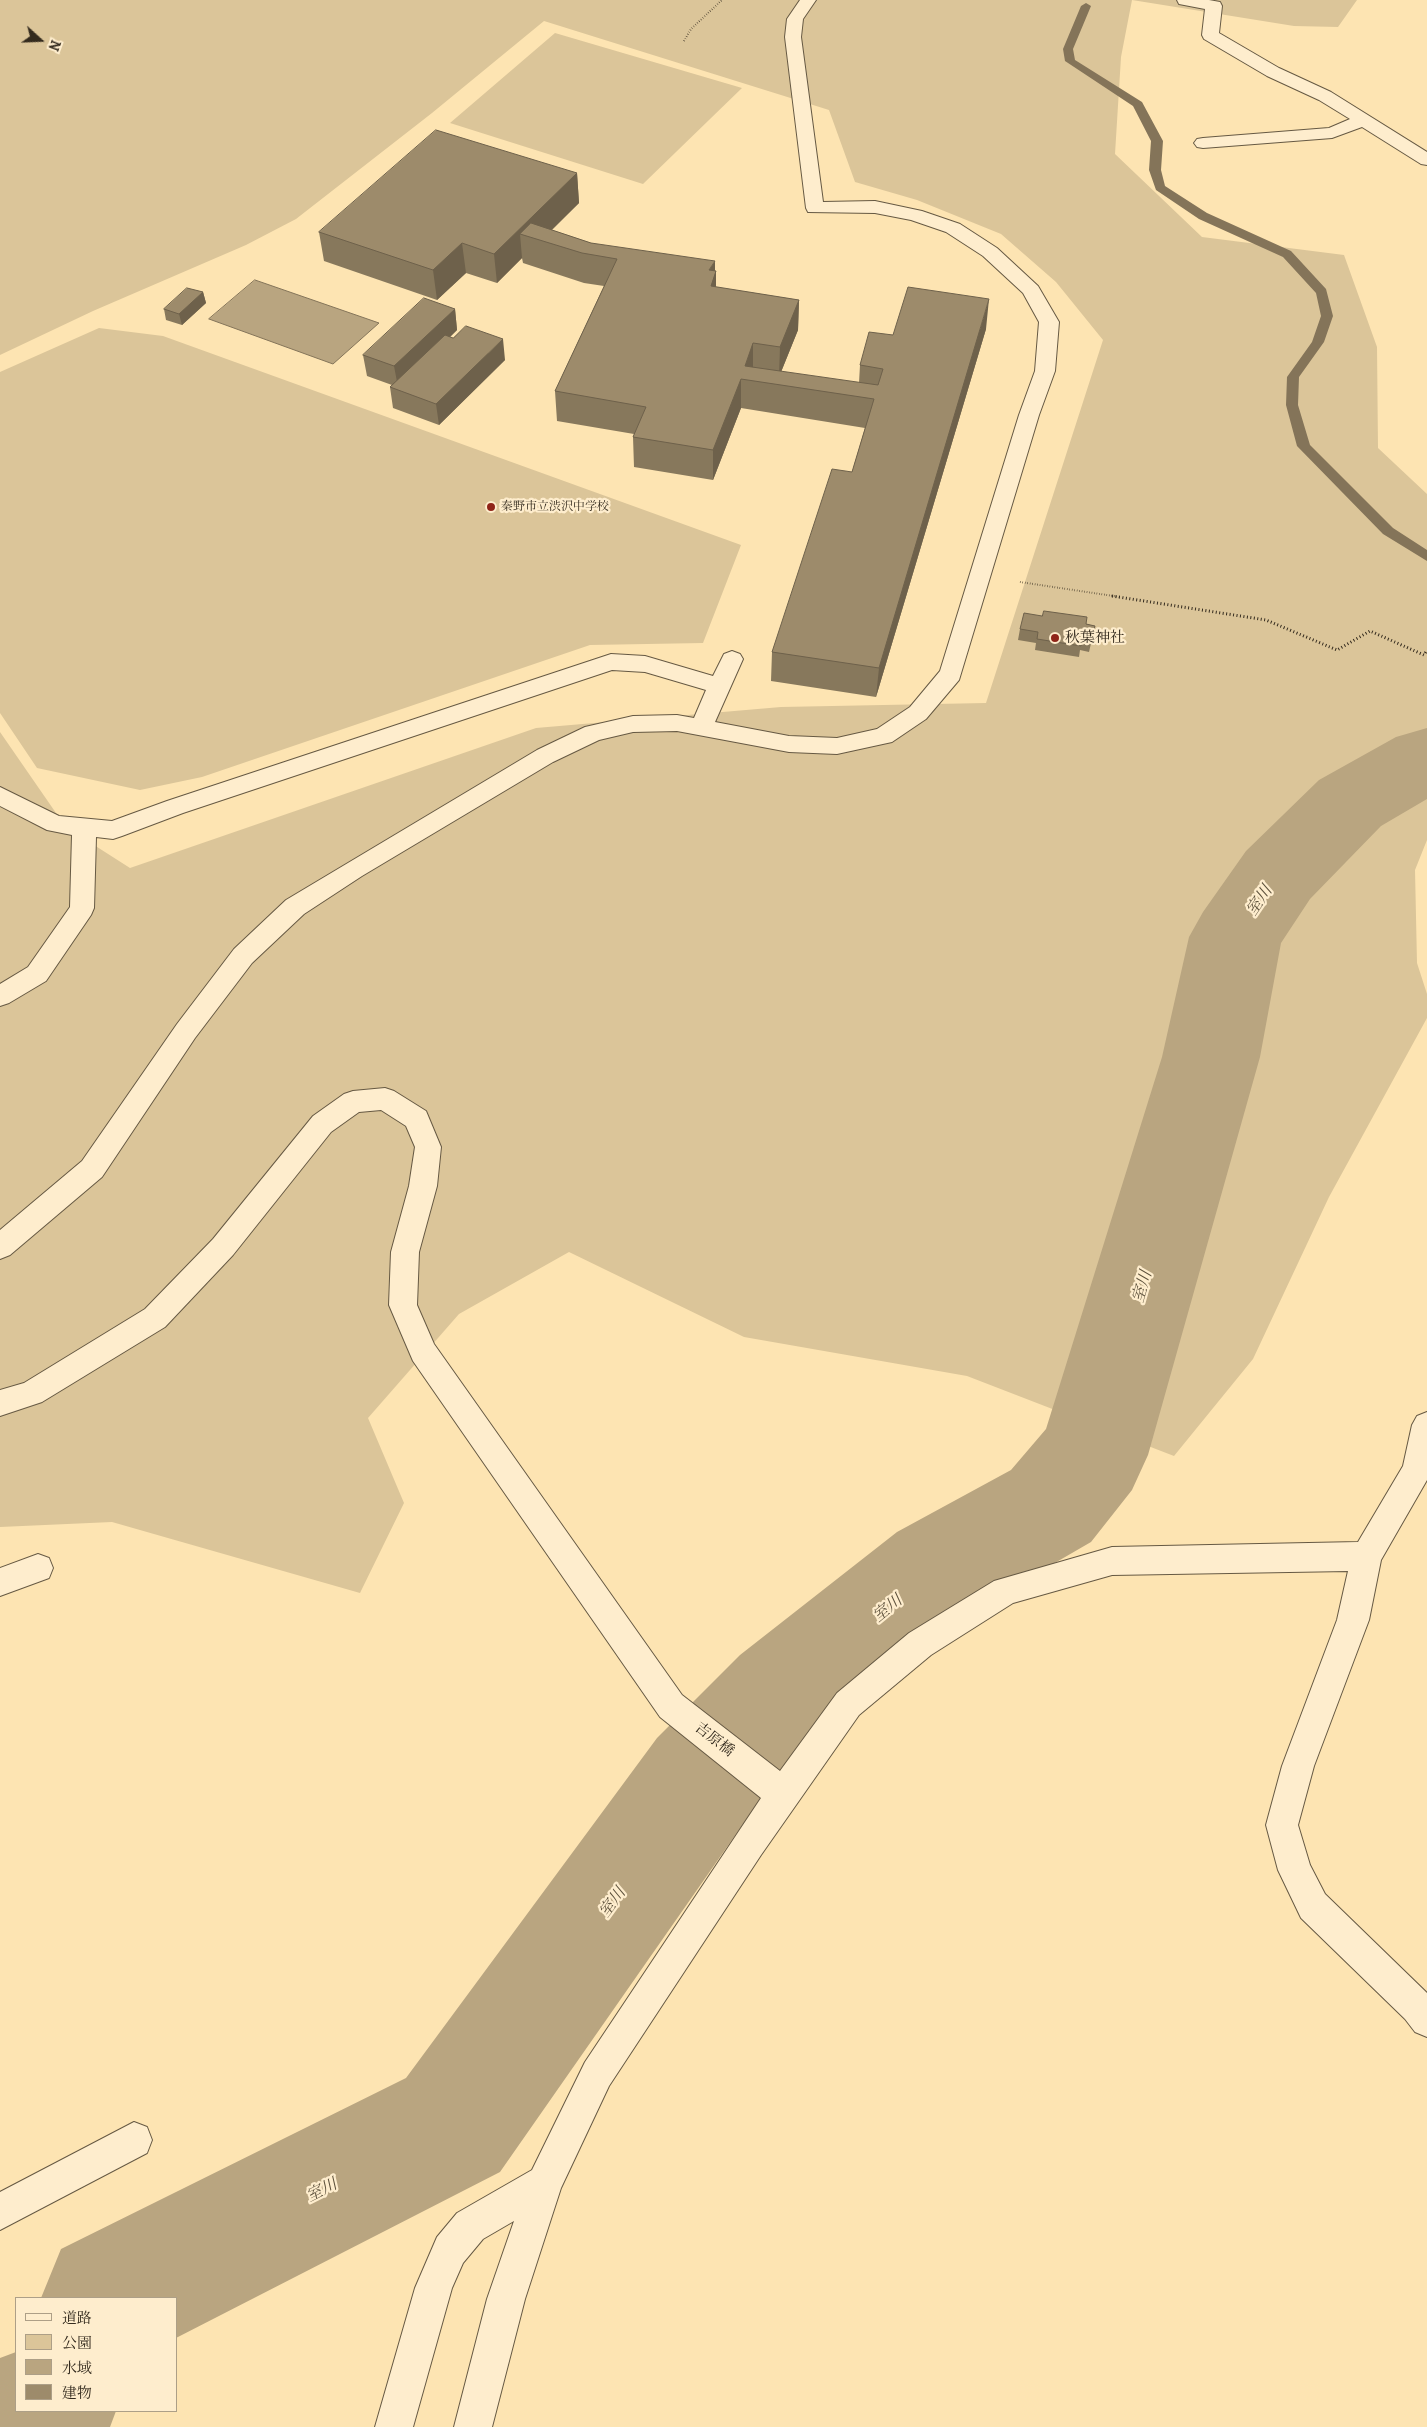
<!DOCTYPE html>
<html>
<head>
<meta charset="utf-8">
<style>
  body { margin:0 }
  #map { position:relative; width:1427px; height:2427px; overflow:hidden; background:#fde4b2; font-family:Alegreya,"Noto Serif JP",serif }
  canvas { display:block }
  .legend { position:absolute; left:15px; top:2297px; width:162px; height:115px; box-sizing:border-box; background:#feedcd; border:1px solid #ad9f87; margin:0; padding:6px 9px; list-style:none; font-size:15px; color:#342b1e }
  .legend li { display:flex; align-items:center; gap:10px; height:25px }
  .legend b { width:25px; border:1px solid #ad9f87 }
  .north { position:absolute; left:15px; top:15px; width:50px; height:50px; -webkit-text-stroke:4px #feedcd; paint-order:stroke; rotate:110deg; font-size:14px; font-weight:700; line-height:20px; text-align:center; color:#342b1e }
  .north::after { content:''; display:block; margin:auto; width:18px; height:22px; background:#342b1e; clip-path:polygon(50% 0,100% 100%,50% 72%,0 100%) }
</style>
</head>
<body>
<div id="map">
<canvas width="1427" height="2427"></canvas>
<ul class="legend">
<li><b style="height:6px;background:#feedcd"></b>道路</li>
<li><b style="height:14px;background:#dbc599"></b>公園</li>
<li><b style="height:14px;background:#b9a580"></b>水域</li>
<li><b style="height:14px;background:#9d8b6b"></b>建物</li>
</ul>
<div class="north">N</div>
</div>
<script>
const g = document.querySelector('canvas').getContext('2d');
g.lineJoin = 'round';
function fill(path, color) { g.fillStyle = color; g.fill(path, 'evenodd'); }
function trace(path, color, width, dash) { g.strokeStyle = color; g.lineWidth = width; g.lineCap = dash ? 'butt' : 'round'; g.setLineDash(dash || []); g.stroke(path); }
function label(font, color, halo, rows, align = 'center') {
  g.font = font + ' Alegreya,"Noto Serif JP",serif'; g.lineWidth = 4.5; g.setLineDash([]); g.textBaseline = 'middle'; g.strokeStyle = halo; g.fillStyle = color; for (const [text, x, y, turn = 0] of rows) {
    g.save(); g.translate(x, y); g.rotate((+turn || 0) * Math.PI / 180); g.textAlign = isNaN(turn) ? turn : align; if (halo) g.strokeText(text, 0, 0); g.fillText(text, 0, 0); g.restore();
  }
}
fill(new Path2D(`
  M0,0H1357L1338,27L1294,26L1132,0L1121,57L1115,154L1202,237L1344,255L1377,347L1378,448L1427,494V840L1415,870L1417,963L1427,994V1018L1329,1197L1253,1359L1174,1456L967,1376L744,1337L569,1252L459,1314L368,1418L404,1503L360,1593L112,1522L0,1527V732L56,813L94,845L130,868L536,728L781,707L986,703L1103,340L1056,282L1001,234L917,200L855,182L829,110L544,21L432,113L296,219L246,245L93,311L0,355Z
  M555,33L742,88L643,184L450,123Z
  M99,328L163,336L741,545L703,643L590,645L202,777L140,790L37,768L0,713V372Z`), '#dbc599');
const water = new Path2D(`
  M255,280L379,323L333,364L209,319Z`);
fill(water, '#b9a580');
trace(water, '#847459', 1);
fill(new Path2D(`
  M1086,3L1091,6L1073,49L1075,60L1142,102L1163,141L1161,170L1165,186L1207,213L1291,251L1326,289L1333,316L1324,342L1299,377L1298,405L1310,445L1393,528L1427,550V561L1383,534L1297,446L1286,405L1287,377L1312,342L1321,316L1316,293L1283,257L1199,219L1156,190L1149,170L1151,141L1133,106L1065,61L1063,49L1081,6Z`), '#847459');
fill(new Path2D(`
  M1427,728V799L1381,826L1310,899L1281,943L1260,1057L1148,1455L1132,1490L1091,1542L977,1608L824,1737L743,1824L500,2172L176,2338V2298H41L61,2249L406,2078L657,1738L740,1655L897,1532L1011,1470L1046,1429L1162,1057L1189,937L1203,912L1246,851L1319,780L1396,737Z
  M16,2352V2411H116L110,2427H0V2358Z`), '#b9a580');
const minor = new Path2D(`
  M800,0H816L803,19L801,37L823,202L875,201L922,211L960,224L997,248L1038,286L1059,322L1055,371L1039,415L959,680L926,719L892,742L837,754L789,752L677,731L633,732L599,740L553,762L362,876L304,914L252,963L195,1038L102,1177L10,1255L0,1259V1230L82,1161L177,1024L234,949L286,900L537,750L585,727L633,716L677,715L694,718L706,690L645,672L612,670L183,813L122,836L113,839L96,837L94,908L91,915L46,981L9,1003L0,1006V984L28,967L70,907L72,835L47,830L0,806V787L59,816L112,821L167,801L611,654L645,656L713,676L724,654L732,651L740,654L743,659L715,722L789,736L837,738L877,729L910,707L940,671L1019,415L1035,371L1039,322L1023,293L983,256L946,232L911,220L875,213L808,212L806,208L785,37L787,19Z
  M1177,0H1209L1220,2L1222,6L1219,33L1279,68L1331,92L1427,152V165L1421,164L1362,127L1332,138L1203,148L1197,147L1194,143L1197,139L1203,138L1329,128L1350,119L1319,100L1267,76L1204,39L1202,35L1205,9L1179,4Z
  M385,1088L394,1091L426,1111L441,1147L437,1186L419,1252L417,1305L434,1344L682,1695L780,1771L837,1693L909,1633L994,1581L1112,1547L1358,1542L1403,1466L1412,1425L1417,1416L1427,1412V1480L1381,1560L1369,1620L1314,1766L1298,1825L1310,1865L1325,1894L1427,1993V2037L1415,2032L1405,2019L1301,1918L1278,1870L1266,1825L1282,1766L1337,1620L1348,1571L1112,1575L1013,1603L931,1655L859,1715L761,1855L609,2086L561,2188L525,2299L492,2427H454L487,2299L514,2221L483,2239L463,2263L452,2288L413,2427H375L415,2288L437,2237L457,2213L532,2170L585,2062L761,1798L660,1717L413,1361L389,1305L391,1252L409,1186L415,1147L406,1126L381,1110L359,1112L331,1132L233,1255L165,1327L42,1402L0,1416V1390L24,1383L145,1309L213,1239L313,1116L344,1094L353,1091Z
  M38,1554L49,1558L53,1568L49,1578L0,1596V1568Z
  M134,2122L147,2127L152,2140L147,2153L0,2230V2192Z`);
trace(minor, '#665943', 2);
trace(new Path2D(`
  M684,41L691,29L722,0
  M1020,582L1120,597`), '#342b1e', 2, [0.5, 2]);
trace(new Path2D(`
  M1112,596L1266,620L1337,650L1370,631L1424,655L1427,650`), '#342b1e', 3, [1, 2.5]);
fill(minor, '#feedcd');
fill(new Path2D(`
  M577,173L579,203L552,230L591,243L716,271V287L799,300L798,330L781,372L859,383L860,365L893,335L986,329L876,697L771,681L772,652L852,472L865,428L741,408L713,480L634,467L633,437L634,434L557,421L555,391L604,286L584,283L523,263L522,258L497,283L466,273L437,300L324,261L319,232Z
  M203,292L206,303L182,325L166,320L164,309Z
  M455,309L457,330L450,337L505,360L439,425L393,408L390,387L392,385L367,376L363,355Z
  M1086,624L1095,626L1089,652L1080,650L1079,657L1035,650L1036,643L1018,640L1020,629Z`), '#87785c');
fill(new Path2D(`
  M577,173L579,203L541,240L520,234L522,258L497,283L494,254Z
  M462,243L466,273L437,300L433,270Z
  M715,261V273L716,271V301L711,316L709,270Z
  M203,292L206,303L182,325L179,314Z
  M989,299L986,329L876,697L879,668Z
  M799,300L798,330L779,377L780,347Z
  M455,309L457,330L398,387L394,366Z
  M503,339L505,360L439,425L436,404Z
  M753,343V373L745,366Z
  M741,379V408L713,480V450Z`), '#6e614b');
const building = new Path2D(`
  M436,130L577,173L494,254L462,243L433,270L319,232Z
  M531,223L591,243L715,261L709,270L716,271L711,286L799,300L780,347L753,343L745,366L878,385L883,369L860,365L869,332L893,335L908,287L989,299L879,668L772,652L832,469L852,472L874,399L741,379L713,450L633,437L646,407L555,391L617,259L582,253L520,234Z
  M187,288L203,292L179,314L164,309Z
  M424,298L455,309L394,366L363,355Z
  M466,326L503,339L436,404L390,387L445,335L453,338Z
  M1044,611L1087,617L1086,624L1095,626L1091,641L1082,640L1081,646L1037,639L1038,632L1020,629L1024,613L1042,616Z`);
fill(building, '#9d8b6b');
trace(building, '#6e614b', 1);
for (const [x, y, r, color] of [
  [491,507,5,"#8f2418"],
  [1055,638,5,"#8f2418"]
]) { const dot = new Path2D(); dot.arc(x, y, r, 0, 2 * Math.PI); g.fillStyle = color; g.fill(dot); trace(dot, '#feedcd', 2); }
label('12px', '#342b1e', '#feedcd', [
  ["秦野市立渋沢中学校",501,507]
], 'left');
label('15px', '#342b1e', '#feedcd', [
  ["秋葉神社",1065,638]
], 'left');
label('15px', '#342b1e', '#feedcd', [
  ["吉原橋",714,1740,38]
]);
label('italic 16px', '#5c503b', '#feedcd', [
  ["室川",1260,901,-56],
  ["室川",1143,1287,-74],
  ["室川",888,1609,-39],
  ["室川",613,1903,-54],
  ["室川",322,2191,-27]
]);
</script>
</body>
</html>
